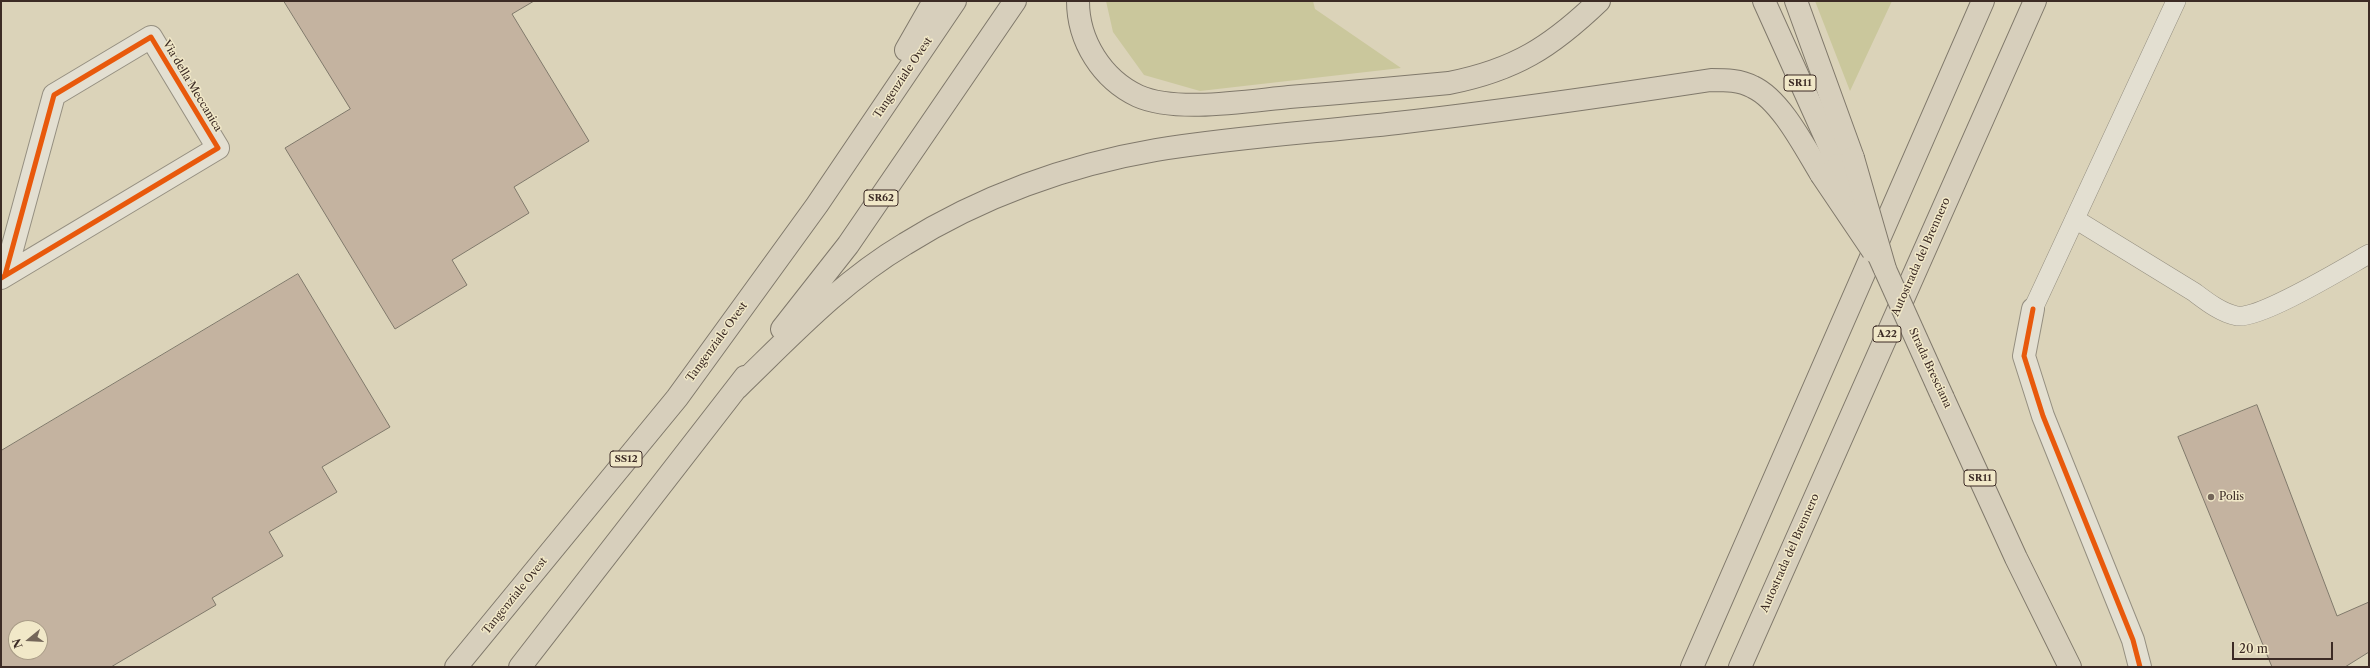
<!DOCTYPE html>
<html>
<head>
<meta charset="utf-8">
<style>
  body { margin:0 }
  #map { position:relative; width:2370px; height:668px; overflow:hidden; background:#dbd3b9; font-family:"Libre Caslon Text",serif }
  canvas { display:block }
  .frame { position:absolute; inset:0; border:2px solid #3c2b25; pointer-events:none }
  .north { position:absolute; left:8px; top:620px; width:40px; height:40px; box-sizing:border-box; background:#f1e8c8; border:1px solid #a99c87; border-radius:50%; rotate:252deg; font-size:11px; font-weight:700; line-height:16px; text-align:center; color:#3c2b25 }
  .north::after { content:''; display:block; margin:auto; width:14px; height:18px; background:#746659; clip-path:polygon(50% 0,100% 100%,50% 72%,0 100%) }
  .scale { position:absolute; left:2232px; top:642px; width:101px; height:18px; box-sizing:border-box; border:2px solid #3c2b25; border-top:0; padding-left:5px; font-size:12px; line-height:14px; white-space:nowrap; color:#3c2b25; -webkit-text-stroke:3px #f1e8c8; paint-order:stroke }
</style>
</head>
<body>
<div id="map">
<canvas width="2370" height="668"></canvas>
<div class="frame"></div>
<div class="north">N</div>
<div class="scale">20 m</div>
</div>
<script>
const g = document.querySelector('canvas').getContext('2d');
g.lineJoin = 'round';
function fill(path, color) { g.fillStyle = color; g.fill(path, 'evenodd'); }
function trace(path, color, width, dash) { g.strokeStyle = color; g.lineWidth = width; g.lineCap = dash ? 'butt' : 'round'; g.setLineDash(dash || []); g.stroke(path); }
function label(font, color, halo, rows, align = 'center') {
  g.font = font + ' "Libre Caslon Text",serif'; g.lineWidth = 3; g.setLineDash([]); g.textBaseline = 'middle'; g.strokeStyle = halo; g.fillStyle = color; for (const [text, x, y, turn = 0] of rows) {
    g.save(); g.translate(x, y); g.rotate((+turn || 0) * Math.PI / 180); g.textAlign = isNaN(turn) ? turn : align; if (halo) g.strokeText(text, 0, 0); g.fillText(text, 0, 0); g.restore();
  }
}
fill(new Path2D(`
  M1106,1H1313L1315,9L1401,68L1200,91L1144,75L1113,32Z
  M1815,1H1892L1850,91Z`), '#cac79c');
const building = new Path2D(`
  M284,1H534L512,14L589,141L514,187L529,213L452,260L467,285L395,329L285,148L350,109Z
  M298,274L390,427L322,467L337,492L269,532L283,556L212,598L216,605L111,667H1V451ZM16,628H40V652H16Z
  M2257,405L2337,616L2369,602V652L2345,667H2272L2178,437Z`);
fill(building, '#c4b3a0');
trace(building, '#80796b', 1);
const service = new Path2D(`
  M2075,219L2194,292C2206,301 2221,313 2237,316C2261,319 2344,268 2369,254
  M2033,309L2176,1`);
const minor = new Path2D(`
  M1,278L218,148L151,37L54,95L5,275
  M2033,309L2024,356L2043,416L2133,640L2140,667`);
const primary = new Path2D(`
  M1764,1L1838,165
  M1943,398L2016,558L2070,667`);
const trunk = new Path2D(`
  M1078,1C1078,41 1102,79 1138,96C1176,113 1247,101 1289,97C1342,93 1396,88 1449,83C1515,70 1551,47 1599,1
  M1796,1L1853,158
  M906,50L934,1
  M782,329L848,245L1015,1
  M737,388C790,337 841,282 905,244C980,197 1068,165 1156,150C1235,137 1317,132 1397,123C1502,111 1606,96 1711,80C1726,80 1740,80 1753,87C1781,100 1805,148 1821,174
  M456,667L677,398L817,205L955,1
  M520,667L745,377`);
const motorway = new Path2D(`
  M1692,667L1983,1
  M1740,667L2035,1`);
trace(service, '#958f80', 20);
trace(minor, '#958f80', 24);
trace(primary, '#80796b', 24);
trace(trunk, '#80796b', 24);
trace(motorway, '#80796b', 24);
trace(service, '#e3dfd1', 19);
trace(minor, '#e3dfd1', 22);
trace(primary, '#d7cfbc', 22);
trace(trunk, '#d7cfbc', 22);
trace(motorway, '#d7cfbc', 22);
const primaryBridge = new Path2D(`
  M1838,165L1943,398`);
const trunkBridge = new Path2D(`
  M1853,158L1885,269
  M1821,174L1873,251`);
trace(primaryBridge, '#80796b', 24, []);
trace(trunkBridge, '#80796b', 24, []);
trace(primaryBridge, '#d7cfbc', 22);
trace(trunkBridge, '#d7cfbc', 22);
trace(new Path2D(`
  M1,278L218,148L151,37L54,95L5,275
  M2033,309L2024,356L2043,416L2133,640L2140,667`), '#e8590c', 5);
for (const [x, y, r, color] of [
  [2211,497,4,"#746659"]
]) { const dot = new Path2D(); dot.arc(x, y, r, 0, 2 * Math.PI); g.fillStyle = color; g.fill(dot); trace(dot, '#f1e8c8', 1.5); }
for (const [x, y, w] of [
  [1800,83,32],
  [881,198,34],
  [1887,334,28],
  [626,459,32],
  [1980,478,32]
]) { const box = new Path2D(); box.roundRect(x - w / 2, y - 8, w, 16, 3); g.fillStyle = '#f1e8c8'; g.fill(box); trace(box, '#3c2b25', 1); }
label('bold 10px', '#3c2b25', null, [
  ["SR11",1800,83],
  ["SR62",881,198],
  ["A22",1887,334],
  ["SS12",626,459],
  ["SR11",1980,478]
]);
label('11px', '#3c2b25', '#f1e8c8', [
  ["Tangenziale Ovest",903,78,-56],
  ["Via della Meccanica",192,86,59],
  ["Autostrada del Brennero",1921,257,-66],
  ["Tangenziale Ovest",717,342,-54],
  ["Strada Bresciana",1930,368,65],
  ["Autostrada del Brennero",1790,553,-66],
  ["Tangenziale Ovest",515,596,-51]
]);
label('11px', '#3c2b25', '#f1e8c8', [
  ["Polis",2219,497]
], 'left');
</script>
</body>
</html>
